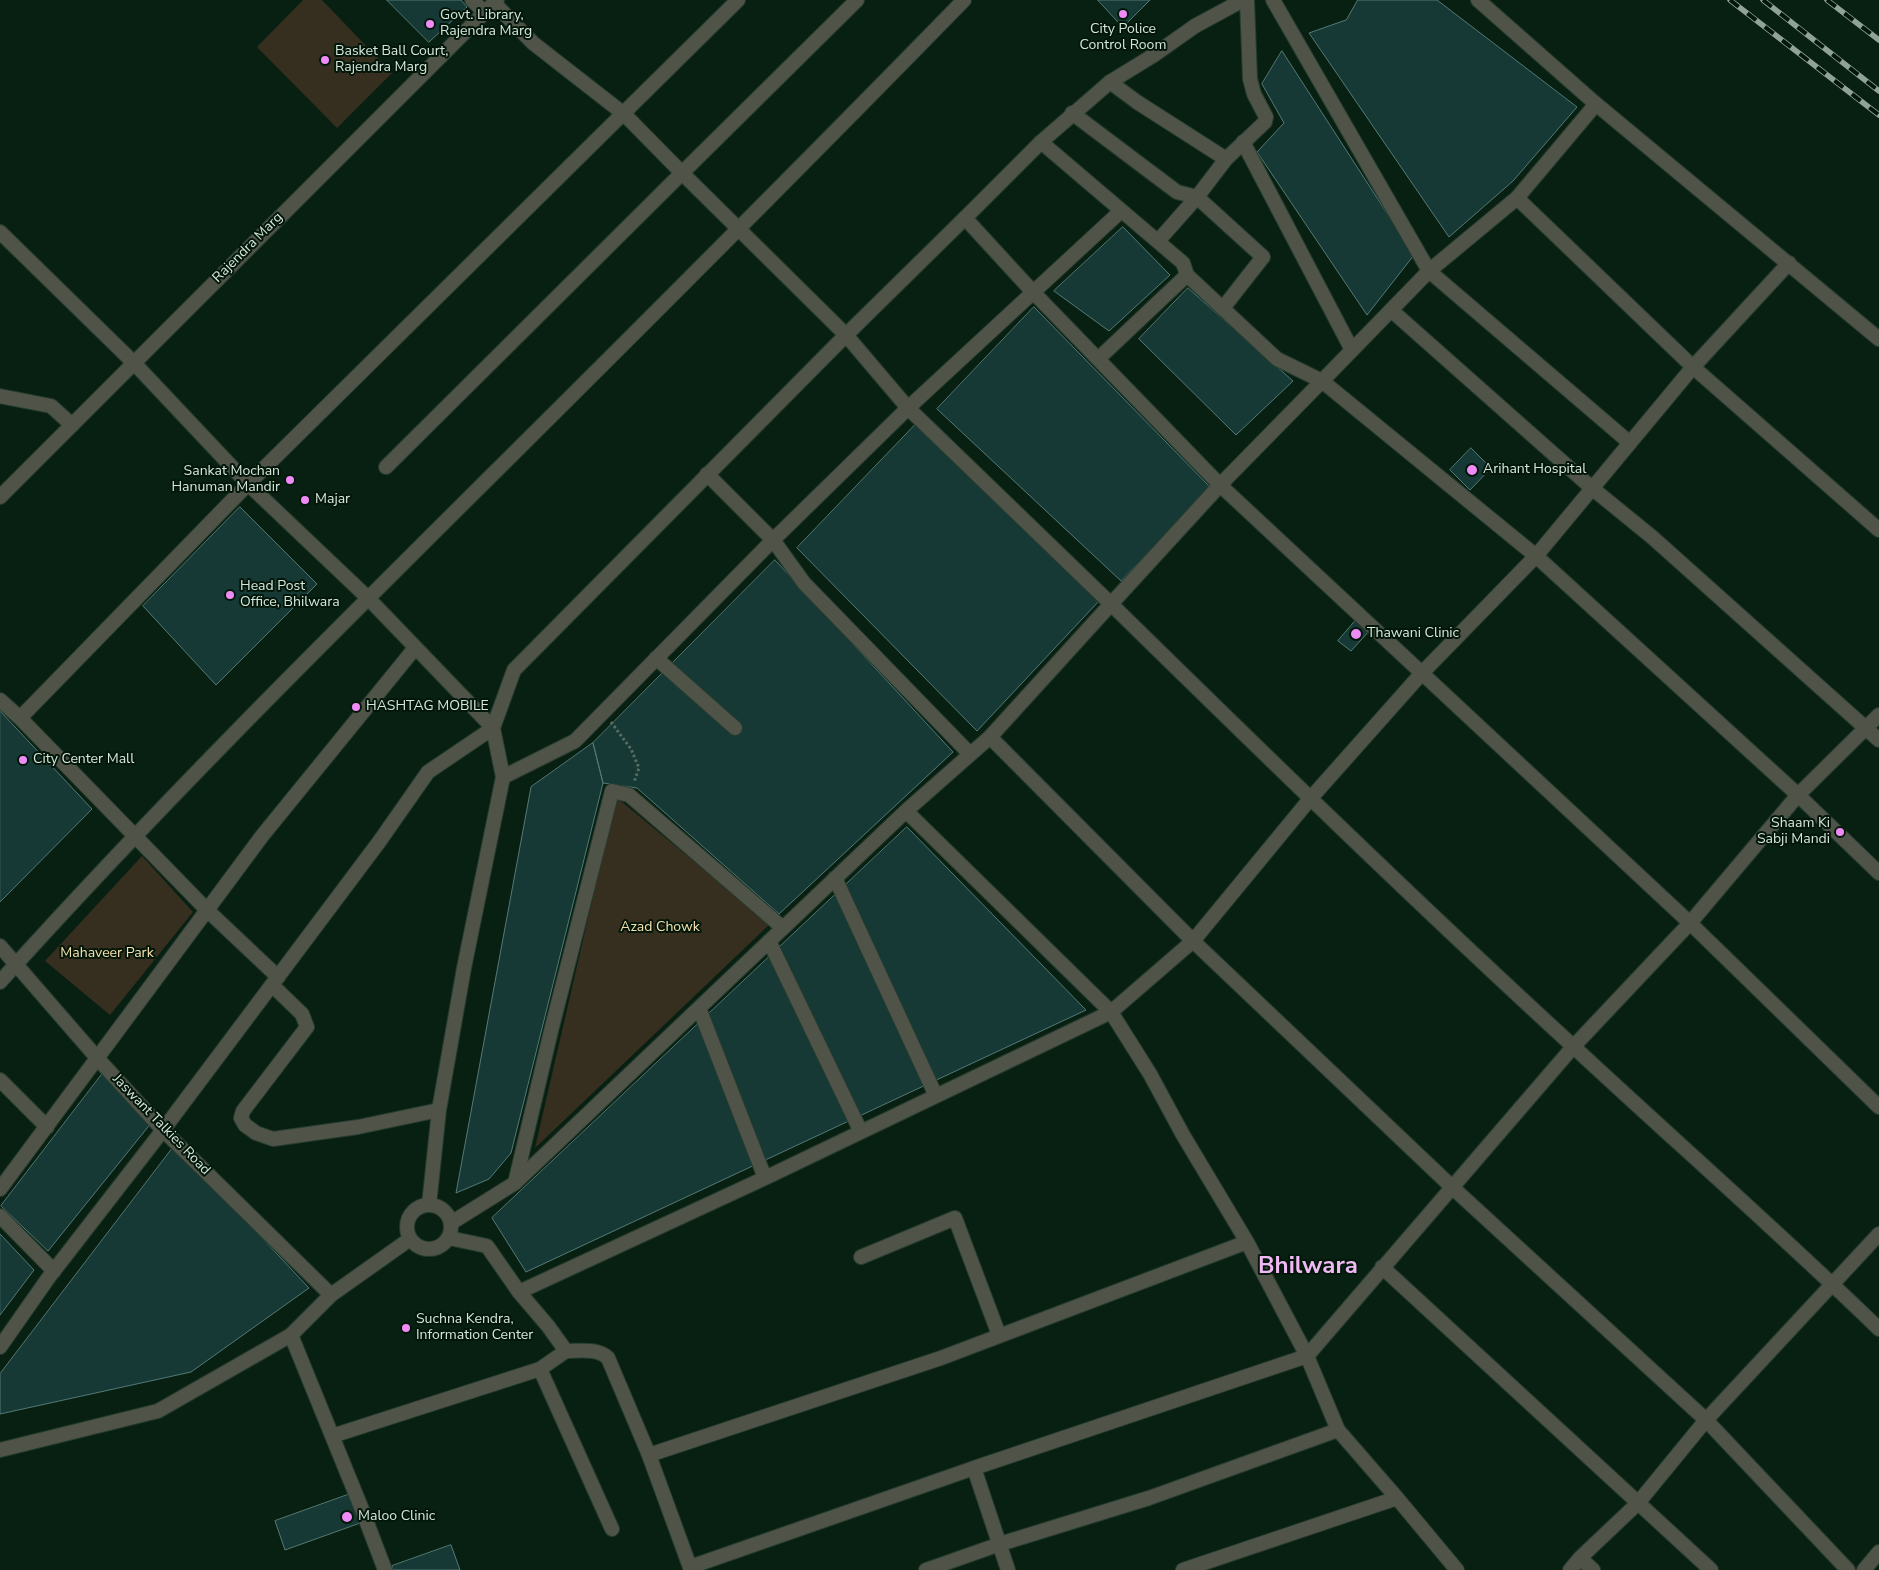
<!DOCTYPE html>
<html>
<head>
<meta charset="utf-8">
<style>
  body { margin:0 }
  canvas { display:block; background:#082012 }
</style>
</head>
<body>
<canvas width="1879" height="1570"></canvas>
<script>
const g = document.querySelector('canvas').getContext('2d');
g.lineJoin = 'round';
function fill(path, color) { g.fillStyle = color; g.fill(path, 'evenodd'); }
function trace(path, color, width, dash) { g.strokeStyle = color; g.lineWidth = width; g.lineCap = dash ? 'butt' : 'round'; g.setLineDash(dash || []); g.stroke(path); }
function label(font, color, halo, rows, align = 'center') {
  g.font = font + ' "Nunito Sans",sans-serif'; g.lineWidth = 4; g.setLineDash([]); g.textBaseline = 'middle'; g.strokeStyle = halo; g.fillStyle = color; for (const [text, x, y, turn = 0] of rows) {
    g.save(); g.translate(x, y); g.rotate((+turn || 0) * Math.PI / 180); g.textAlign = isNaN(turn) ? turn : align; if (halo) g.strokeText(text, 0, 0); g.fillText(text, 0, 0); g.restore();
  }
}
fill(new Path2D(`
  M303,0H322L392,73L337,128L257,47Z
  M616,797L770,924L535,1148Z
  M142,856L193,912L110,1015L45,961Z`), '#362e1f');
const building = new Path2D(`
  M387,0H461L467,7L429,42Z
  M1098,0H1150L1123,27Z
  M1358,0H1437L1577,107L1513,181L1449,237L1309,33L1346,20Z
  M1282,51L1414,255L1367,315L1257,152L1284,123L1262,84Z
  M1123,227L1170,275L1109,331L1054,291Z
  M1188,288L1293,381L1236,435L1139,339Z
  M1034,307L1210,487L1121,581L937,409Z
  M917,423L1099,601L977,731L797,548Z
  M1471,448L1491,468L1470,490L1450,470Z
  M240,507L317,584L216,685L143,606Z
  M775,560L953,752L779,914L637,788L603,783L593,743Z
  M1357,619L1370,630L1351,651L1338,641Z
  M0,711L92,809L0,902Z
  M593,743L603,783L511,1153L489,1179L456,1193L531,787Z
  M907,827L1086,1010L526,1272L492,1218Z
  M103,1073L152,1122L48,1251L1,1206Z
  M175,1145L309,1288L191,1372L0,1414V1374Z
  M0,1234L34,1270L0,1315Z
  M353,1493L363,1522L285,1550L275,1521Z
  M451,1545L460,1570H393L392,1566Z`);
fill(building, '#163936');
trace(building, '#547975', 1);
const minor = new Path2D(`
  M1273,0L1429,271L1630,443
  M494,3L533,43L624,114L682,173L857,0
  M1110,82L1137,102L1226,159L1197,197L1158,241
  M1072,113L1177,192L1197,197L1263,257L1223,308
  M1041,142L1183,263L1187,275
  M1243,142L1352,350
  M1226,159L1265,122L1266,117L1254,94L1250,79L1247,0
  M1517,198L1596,104
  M1391,310L1593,489L1652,537L1879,740
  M1098,359L1187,275L1277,359L1322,381L1429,271L1517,198L1693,367L1879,530
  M0,396L51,406L72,425
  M386,467L682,173L846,335L908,408L1111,604L1220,485L1032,291L965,218
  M707,474L773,540L804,583L970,754
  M656,658L735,728
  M0,700L20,718
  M990,737L906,811L1111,1012L1150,1074L1183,1135L1247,1242L1307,1356L1338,1430L1397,1498
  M503,777L575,741L773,540L908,408L1121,211
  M1879,873L1798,795L1536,556L1322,381L1220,485L1690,923L1879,1107
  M835,878L936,1096
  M769,941L861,1132
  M278,977L206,909L20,718L248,484L738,0
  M0,982C160,804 331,635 501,466C656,312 811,157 964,0
  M272,985L302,1014L307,1027L243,1111L241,1118L245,1125L256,1133L273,1139L358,1127L439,1110
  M699,1008L765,1178
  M0,1080L47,1127
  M515,1183L551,1031L612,791L629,795L783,928
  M0,1189L262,836L415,648
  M0,1216L54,1271
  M451,1223L515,1183L906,811
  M861,1257L955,1218L999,1335
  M1382,1267L1711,1570
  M519,1292L765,1178L1111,1012L1193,941L1310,799L1422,673L1536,556L1693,367L1789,263
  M291,1335L361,1507L385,1570
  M540,1369L612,1529
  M332,1436L540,1369L566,1351
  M649,1455L941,1358L1247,1242
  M1580,1558L1593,1570
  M690,1567L974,1468
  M926,1570L1000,1544L1149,1498L1338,1430
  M1008,1570L974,1468L1307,1356L1573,1047L1690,923L1798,795L1879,715
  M1183,1570L1397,1498L1457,1570
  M1570,1570L1580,1558L1638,1503L1706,1420L1879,1234
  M1848,1570L1706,1420L1453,1188L1193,941L990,737L1111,604C1264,754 1417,903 1575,1048C1676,1142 1780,1233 1879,1329
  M1864,1570L1879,1552`);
const tertiary = new Path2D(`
  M472,0L485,13
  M1478,0L1596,104L1879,339
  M0,232L134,363L248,484L368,598L493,728
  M0,497L497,0
  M0,946L98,1059L163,1130L331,1295
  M407 1227a22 22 0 1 1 44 0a22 22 0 1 1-44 0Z
  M429,1205L439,1110L464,968L503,777L493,728L514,670L846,335L965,218L1041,142L1110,82L1154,55L1195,26L1243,0
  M449,1238L487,1246L519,1292L548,1326L566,1351C580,1351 598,1348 608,1358L649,1455L691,1570
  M0,1347L49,1277L163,1130L379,842L428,772L493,728
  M0,1450L158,1411L291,1335L331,1295L410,1239`);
trace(minor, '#253c2e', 16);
trace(tertiary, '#253c2e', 16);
trace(new Path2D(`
  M611,722L631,749L639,768L634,782`), '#596d60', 3, [2.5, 2.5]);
trace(minor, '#505348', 14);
trace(tertiary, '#505348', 14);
const rail = new Path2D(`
  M1730,0L1879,115
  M1763,0L1879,91
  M1827,0L1879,40`);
trace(rail, '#91a397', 5.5);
trace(rail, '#021709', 4, [11]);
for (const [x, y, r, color] of [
  [1123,14,5,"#ef8bf6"],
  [430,24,5,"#ef8bf6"],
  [325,60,5,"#ef8bf6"],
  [1472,470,6,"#ef8bf6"],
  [290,480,5,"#ef8bf6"],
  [305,500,5,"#ef8bf6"],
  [230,595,5,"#ef8bf6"],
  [1356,634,6,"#ef8bf6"],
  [356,707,5,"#ef8bf6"],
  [23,760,5,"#ef8bf6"],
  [1840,832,5,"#ef8bf6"],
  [406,1328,5,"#ef8bf6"],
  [347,1517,6,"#ef8bf6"]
]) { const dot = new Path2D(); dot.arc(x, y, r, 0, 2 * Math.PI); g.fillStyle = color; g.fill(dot); trace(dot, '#021709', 2); }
label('14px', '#d7e6db', '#021709', [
  ["Govt. Library,",440,16],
  ["Rajendra Marg",440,32],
  ["City Police",1123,30,"center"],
  ["Control Room",1123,46,"center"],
  ["Basket Ball Court,",335,52],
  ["Rajendra Marg",335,68],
  ["Arihant Hospital",1483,470],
  ["Sankat Mochan",280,472,"right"],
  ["Hanuman Mandir",280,488,"right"],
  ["Majar",315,500],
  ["Head Post",240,587],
  ["Office, Bhilwara",240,603],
  ["Thawani Clinic",1367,634],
  ["HASHTAG MOBILE",366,707],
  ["City Center Mall",33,760],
  ["Shaam Ki",1830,824,"right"],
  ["Sabji Mandi",1830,840,"right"],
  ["Suchna Kendra,",416,1320],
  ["Information Center",416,1336],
  ["Maloo Clinic",358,1517]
], 'left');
label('14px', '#d7e6db', '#021709', [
  ["Rajendra Marg",248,248,-45],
  ["Jaswant Talkies Road",161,1125,46]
]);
label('14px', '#f8e0ad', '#021709', [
  ["Azad Chowk",660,928],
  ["Mahaveer Park",107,954]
]);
label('bold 24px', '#f1b9f4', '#021709', [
  ["Bhilwara",1308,1267]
]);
</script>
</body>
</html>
